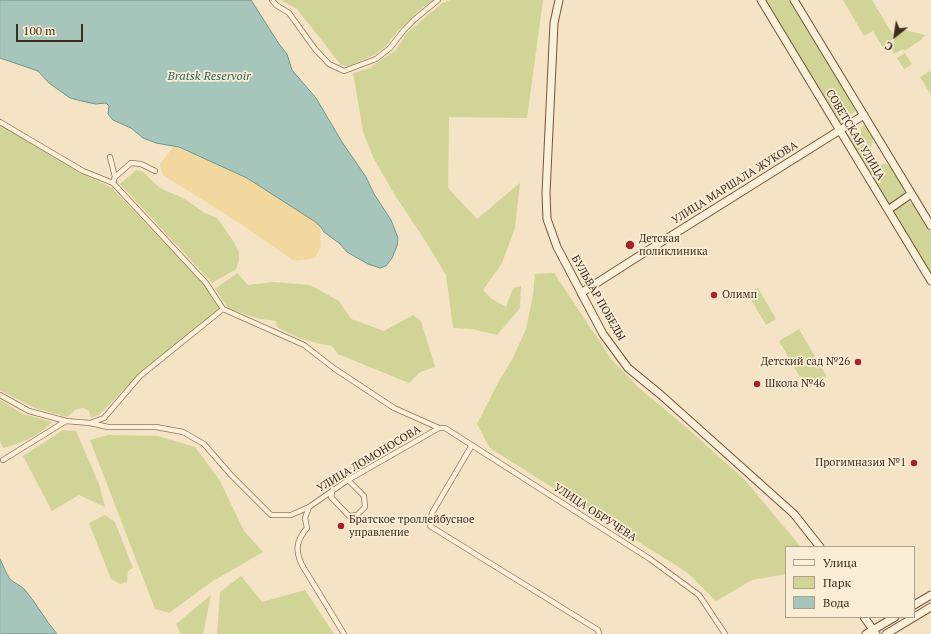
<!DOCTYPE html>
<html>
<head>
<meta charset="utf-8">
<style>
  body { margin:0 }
  #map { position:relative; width:931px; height:634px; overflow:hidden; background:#f4e3c4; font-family:"PT Serif",serif }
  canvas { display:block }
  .legend { position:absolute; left:785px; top:546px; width:130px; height:72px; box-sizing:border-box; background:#faedd5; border:1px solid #afa08b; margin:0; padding:5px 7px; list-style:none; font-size:12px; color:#3f2c1d }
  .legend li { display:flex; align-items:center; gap:8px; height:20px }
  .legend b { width:20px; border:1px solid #afa08b }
  .north { position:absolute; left:875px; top:16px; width:40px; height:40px; -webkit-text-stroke:3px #faedd5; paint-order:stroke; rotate:210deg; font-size:11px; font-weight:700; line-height:16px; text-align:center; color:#3f2c1d }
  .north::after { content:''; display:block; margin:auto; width:14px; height:18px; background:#3f2c1d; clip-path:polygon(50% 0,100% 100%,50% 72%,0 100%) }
  .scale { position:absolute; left:16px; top:24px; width:67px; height:18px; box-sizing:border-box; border:2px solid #3f2c1d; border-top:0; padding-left:5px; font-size:12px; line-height:14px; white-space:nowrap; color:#3f2c1d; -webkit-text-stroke:3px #faedd5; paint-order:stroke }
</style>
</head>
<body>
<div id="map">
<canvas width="931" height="634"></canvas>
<ul class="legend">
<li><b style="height:5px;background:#fdf0d9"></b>Улица</li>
<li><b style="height:11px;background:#d0d496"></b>Парк</li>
<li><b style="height:11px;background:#a7c6bb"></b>Вода</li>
</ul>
<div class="north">С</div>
<div class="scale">100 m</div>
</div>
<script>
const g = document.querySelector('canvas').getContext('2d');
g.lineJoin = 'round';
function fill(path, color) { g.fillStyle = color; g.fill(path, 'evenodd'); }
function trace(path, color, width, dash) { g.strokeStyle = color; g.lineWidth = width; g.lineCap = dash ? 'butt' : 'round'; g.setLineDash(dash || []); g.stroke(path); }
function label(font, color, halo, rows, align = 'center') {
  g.font = font + ' "PT Serif",serif'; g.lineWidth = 3.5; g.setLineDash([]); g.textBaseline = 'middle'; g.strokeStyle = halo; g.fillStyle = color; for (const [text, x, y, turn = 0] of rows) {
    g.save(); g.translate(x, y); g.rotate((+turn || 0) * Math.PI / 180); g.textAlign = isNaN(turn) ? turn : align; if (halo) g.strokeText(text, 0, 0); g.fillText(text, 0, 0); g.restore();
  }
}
fill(new Path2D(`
  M281,0H433L419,10L396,33L386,46L374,55L349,66L341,65L297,9Z
  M450,0H543L527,118L449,117L448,188L477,219L520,183L515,228L502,263L483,290L492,299L506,307L513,288L521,286L520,308L497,335L472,329L453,328L446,275L426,242L393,192L373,157L363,131L353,73L370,68L396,50L407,33L441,4Z
  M764,0H790L857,110L840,122Z
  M843,0H872L893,35L889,49L885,51L873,31L864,36Z
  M897,28L925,35L921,40L904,51L903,49L894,54L892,50Z
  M905,53L912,64L904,69L897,58Z
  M930,71H931V95L920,77Z
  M865,124C871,133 877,138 870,148L880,165C894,160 900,180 905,189L904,195L890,204L887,203L847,136L851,133L857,136L861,134V128Z
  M0,125L83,174L112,188L203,283L219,309L139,374L100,414L91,418L89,411L83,408L75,410L67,417L35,408L0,390Z
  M136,170L143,172L160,188L183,198L205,213L217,218L232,239L239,252V261L236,269L212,283L120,184Z
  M908,202L913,203L931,232V276L894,215L895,210Z
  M237,273L248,285L274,282L310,285L339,301L351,319L384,331L413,315L421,321L435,367L420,372L409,383L338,354L332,346C312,343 294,337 277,327L276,321L260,319L229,309L215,289Z
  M554,273L612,360L639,388L687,428L743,478L801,547H786V574L752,580L716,601L688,573L490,448L477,424L499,381L512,360L526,329L533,295L535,274Z
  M758,288L776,319L766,325L748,294Z
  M799,329L827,377L807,389L779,341Z
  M0,400L23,414L52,422C40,435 20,444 3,448L0,441Z
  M63,430L76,431L99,484L105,507L79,495L52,511L23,456Z
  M108,435L158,436L195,447L220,481L244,531L263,552L213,581L169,613L155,609L90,440Z
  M105,515L115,522L133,568L128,571L127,582L120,584L111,579L89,523Z
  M241,576L262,602L305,590L334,634H217L220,592Z
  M211,595L203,634H181L176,624Z`), '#d0d496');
fill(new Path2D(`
  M174,146L247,178L314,221L320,226L321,246L315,258L294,261L241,224L163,175L160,164Z`), '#f2d79f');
const water = new Path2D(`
  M0,0H251L279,44L287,54L292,70L316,98L342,142L366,177L374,194L391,220L398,238L397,246L392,258L386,266L380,268L368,264L347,252L339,243L324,232L320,226L314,221L247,178L179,147L156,143L143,138L131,128L113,120L108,114L109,106L106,103L96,104L86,102L70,98L49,83L38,71L0,58Z
  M0,559C3,565 6,574 10,579C15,584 21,585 25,590C37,604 45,620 57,634H0Z`);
fill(water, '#a7c6bb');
trace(water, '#6c9689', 1);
const street = new Path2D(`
  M272,0L276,5L289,13L315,49L329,64L344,71L376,59L390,48L404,30L415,19L438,0
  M0,122L83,171L113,183L206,283L223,309L304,345L335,369L394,408L439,428H445L650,559L699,595L725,634
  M110,157L115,177
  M113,183L115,177L131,163L141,164L155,171
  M0,395L29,411L66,421
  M90,423L108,427H156L183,432L204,444L231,475L271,515H291L309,507L348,480L439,428
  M472,445L432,513L430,526L598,630L599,634
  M3,460L66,421L90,423L104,418L140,376L223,309
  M333,489L331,497L349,516L357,515L365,507L364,496L348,480
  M309,507L305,518L307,528C296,541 295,550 302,565L344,634`);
const secondary = new Path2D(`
  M559,0L554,23L546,193L547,219L557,247L603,334L628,368L661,395L794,514L820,547
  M761,0L931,281
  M794,0L931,226
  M888,210L911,194
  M581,293L639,256L864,115
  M914,605L931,595
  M864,617L876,634
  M866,634L895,617
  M886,634L931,607`);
trace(street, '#917358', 6);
trace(secondary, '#73543b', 9);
trace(street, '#fdf0d9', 4.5);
trace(secondary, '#fdf0d9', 7);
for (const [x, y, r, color] of [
  [630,245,5,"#a82029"],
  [714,295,4,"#a82029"],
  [858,362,4,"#a82029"],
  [757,384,4,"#a82029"],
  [914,463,4,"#a82029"],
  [341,526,4,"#a82029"]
]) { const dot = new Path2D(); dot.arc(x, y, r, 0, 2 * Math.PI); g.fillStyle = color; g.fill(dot); trace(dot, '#faedd5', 1.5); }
label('11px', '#3f2c1d', '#faedd5', [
  ["СОВЕТСКАЯ УЛИЦА",855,135,59],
  ["УЛИЦА МАРШАЛА ЖУКОВА",735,183,-32],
  ["БУЛЬВАР ПОБЕДЫ",598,298,60],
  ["УЛИЦА ЛОМОНОСОВА",369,459,-31],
  ["УЛИЦА ОБРУЧЕВА",595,513,33]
]);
label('11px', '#3f2c1d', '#faedd5', [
  ["Детская",639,239],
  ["поликлиника",639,252],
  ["Олимп",722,295],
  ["Детский сад №26",850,362,"right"],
  ["Школа №46",765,384],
  ["Прогимназия №1",906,463,"right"],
  ["Братское троллейбусное",349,520],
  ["управление",349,533]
], 'left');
label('italic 12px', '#2b615a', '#faedd5', [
  ["Bratsk Reservoir",209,77]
]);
</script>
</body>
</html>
